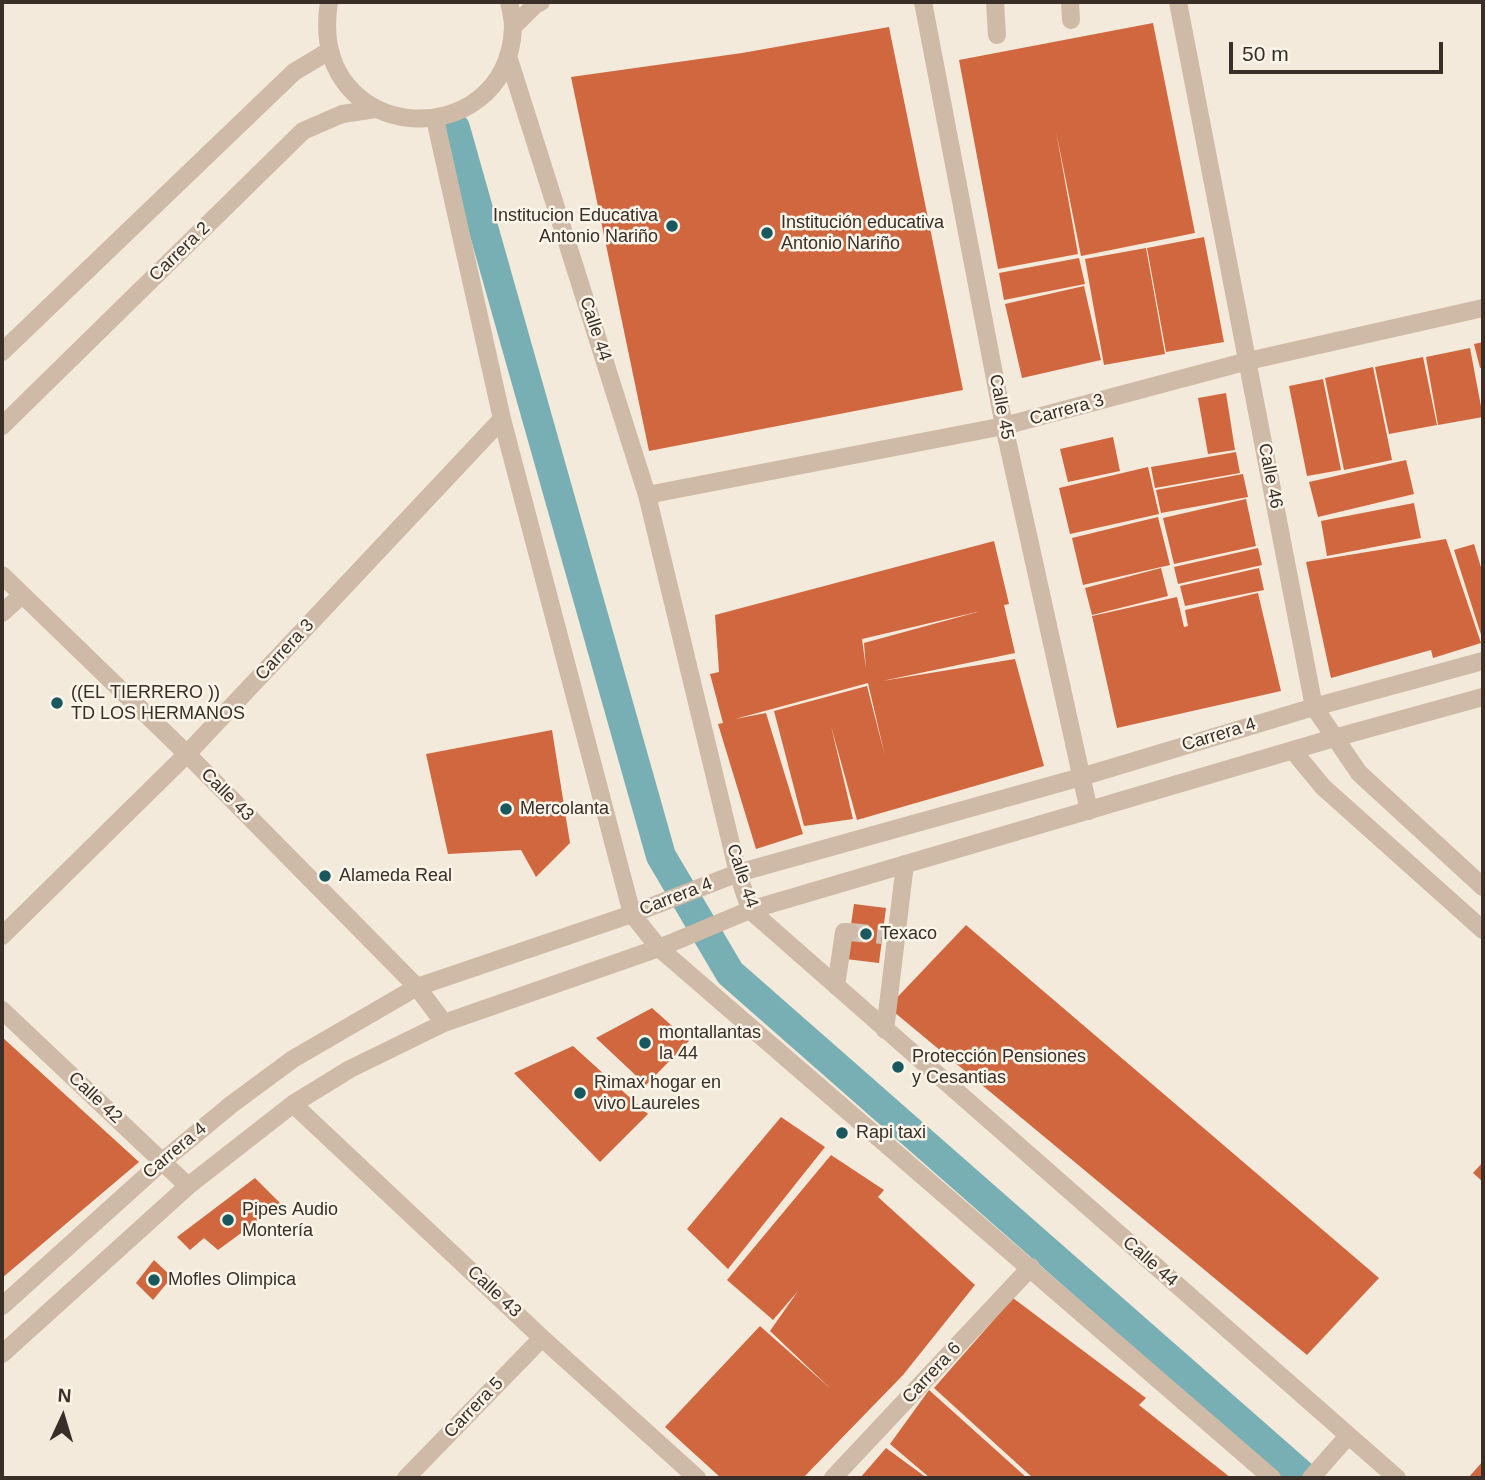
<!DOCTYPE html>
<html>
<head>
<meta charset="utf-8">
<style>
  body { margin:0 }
  #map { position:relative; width:1485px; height:1480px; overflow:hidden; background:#f4eadc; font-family:Helvetica,sans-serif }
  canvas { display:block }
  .frame { position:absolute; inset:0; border:4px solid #392e28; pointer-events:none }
  .north { position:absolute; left:28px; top:1382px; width:70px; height:70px; -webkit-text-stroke:5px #fbf4e9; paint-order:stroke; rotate:4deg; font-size:19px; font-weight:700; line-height:28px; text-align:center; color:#392e28 }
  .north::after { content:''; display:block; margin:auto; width:24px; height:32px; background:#392e28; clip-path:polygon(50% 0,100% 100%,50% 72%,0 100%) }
  .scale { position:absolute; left:1229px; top:42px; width:214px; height:32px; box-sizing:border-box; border:4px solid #392e28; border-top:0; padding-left:9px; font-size:21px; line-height:24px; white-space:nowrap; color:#392e28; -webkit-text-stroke:5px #fbf4e9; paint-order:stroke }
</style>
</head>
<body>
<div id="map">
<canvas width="1485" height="1480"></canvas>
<div class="frame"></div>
<div class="north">N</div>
<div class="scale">50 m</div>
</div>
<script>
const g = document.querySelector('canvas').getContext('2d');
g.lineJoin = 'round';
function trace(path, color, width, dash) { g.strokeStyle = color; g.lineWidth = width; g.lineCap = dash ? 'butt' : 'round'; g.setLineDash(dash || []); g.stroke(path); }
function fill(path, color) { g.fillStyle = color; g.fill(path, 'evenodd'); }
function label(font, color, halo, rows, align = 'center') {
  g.font = font + ' Helvetica,sans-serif'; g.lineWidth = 5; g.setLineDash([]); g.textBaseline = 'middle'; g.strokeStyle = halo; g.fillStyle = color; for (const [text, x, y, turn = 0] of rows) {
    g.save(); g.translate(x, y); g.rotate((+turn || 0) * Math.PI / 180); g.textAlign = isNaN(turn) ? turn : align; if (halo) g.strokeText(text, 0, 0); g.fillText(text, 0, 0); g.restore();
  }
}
trace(new Path2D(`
  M455,128L661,856L730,973L1305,1478`), '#78afb4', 30);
fill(new Path2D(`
  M1153,23L1195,233L1081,256L1056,131L1078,254L998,269L959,60Z
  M889,27L963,390L649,451L571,77L742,53Z
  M1204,237L1224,342L1166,352L1147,248Z
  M1146,248L1165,354L1104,365L1085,259Z
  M1079,258L1085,284L1004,300L999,273Z
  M1084,286L1101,360L1022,378L1005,304Z
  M1483,342V367L1480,368L1474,344Z
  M1470,348L1483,417L1438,425L1426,357Z
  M1423,357L1437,425L1389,434L1375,367Z
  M1373,367L1392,460L1344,470L1325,378Z
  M1323,379L1341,470L1307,476L1289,386Z
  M1226,393L1235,450L1208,454L1198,398Z
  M1113,437L1120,471L1068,482L1060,449Z
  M1236,452L1240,473L1155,488L1151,467Z
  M1406,460L1414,494L1318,517L1309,482Z
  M1148,467L1159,514L1070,534L1059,488Z
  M1243,474L1248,497L1161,513L1156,490Z
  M1246,499L1256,546L1174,564L1163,518Z
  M1414,503L1421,538L1327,556L1321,521Z
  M1158,517L1170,565L1083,585L1072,538Z
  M1446,539L1481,643L1433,658L1431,650L1331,678L1306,562Z
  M994,541L1009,604L1004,605L1015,653L882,681L1015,659L1044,766L857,820L831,726L853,819L804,826L774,711L867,686L885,756L868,683L735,719L766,713L803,834L756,849L718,724L723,723L710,674L719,672L715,615ZM981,611L864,643L866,669L862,639Z
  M1474,544L1483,574V641L1454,550Z
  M1258,548L1262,565L1178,584L1174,567Z
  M1161,568L1168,596L1092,615L1085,588Z
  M1259,568L1264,590L1185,606L1180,586Z
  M1258,593L1281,691L1117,728L1092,616L1177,597L1184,627L1188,626L1185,610Z
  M552,730L570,843L536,877L521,850L448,854L426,754Z
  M854,904L886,908L879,963L846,959Z
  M966,925L1379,1278L1307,1355L888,1007Z
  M652,1008L689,1041L646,1085L596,1038Z
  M2,1037L139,1162L2,1278Z
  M573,1046L648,1114L600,1162L514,1073Z
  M781,1117L825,1147L728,1269L687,1229Z
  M831,1155L884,1190L878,1197L975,1285L903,1375L803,1478H721L665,1427L760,1326L831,1389L770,1331L798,1291L773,1320L727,1280Z
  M1483,1162V1182L1473,1173Z
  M255,1178L281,1204L218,1250L204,1238L190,1250L177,1237Z
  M154,1260L172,1277L153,1300L136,1283Z
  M1013,1298L1146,1398L1139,1405L1231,1478H1033L934,1388Z
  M929,1390L1027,1478H930L890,1444Z
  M886,1448L927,1478H860Z
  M1483,1461V1478H1468Z`), '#d1673e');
trace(new Path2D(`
  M850,932L882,935`), '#cfc4b8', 18, [18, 9]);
trace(new Path2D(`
  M329,2C306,147 507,158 513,28C513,20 511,10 509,2
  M923,2L1004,426L1089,811
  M995,2L997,35
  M1070,2L1071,20
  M1178,2L1314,707L1359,773L1483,887
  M513,27L535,5L541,2
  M508,56L647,495L738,873L750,910L1397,1478
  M435,119L502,419L632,914L659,948L1272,1478
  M2,352L294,72L329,51
  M2,426L303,131L342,114L376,109
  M647,495L1004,426L1248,361L1483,308
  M2,575L187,754L417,987L444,1023
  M2,613L22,595
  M1294,752L1323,787L1483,930
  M2,936L187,754L502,419
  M836,986L844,932H850
  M2,1010L188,1186
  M885,1030L905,864
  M293,1104L542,1338L697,1478
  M2,1306L163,1161L232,1104L293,1059L417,987L632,914L738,873L1081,777L1314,707L1483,661
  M2,1354L188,1186L293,1104L350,1069L444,1023L659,948L750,910L1334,738L1483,697
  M406,1478L542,1338
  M833,1478L1031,1267
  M1311,1478L1348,1436`), '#cebaa6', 18);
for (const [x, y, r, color] of [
  [672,226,7,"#19585f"],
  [767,233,7,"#19585f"],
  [57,703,7,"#19585f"],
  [506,809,7,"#19585f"],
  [325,876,7,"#19585f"],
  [866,934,7,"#19585f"],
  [645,1043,7,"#19585f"],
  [898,1067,7,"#19585f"],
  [580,1093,7,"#19585f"],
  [842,1133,7,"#19585f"],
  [228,1220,7,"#19585f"],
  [154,1280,7,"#19585f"]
]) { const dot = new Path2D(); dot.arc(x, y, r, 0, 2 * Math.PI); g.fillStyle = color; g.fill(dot); trace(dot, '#fbf4e9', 2.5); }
label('18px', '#392e28', '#fbf4e9', [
  ["Institucion Educativa",658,216,"right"],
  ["Antonio Nariño",658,237,"right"],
  ["Institución educativa",781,223],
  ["Antonio Nariño",781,244],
  ["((EL TIERRERO ))",71,693],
  ["TD LOS HERMANOS",71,714],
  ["Mercolanta",520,809],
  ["Alameda Real",339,876],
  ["Texaco",880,934],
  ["montallantas",659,1033],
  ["la 44",659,1054],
  ["Protección Pensiones",912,1057],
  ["y Cesantias",912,1078],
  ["Rimax hogar en",594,1083],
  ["vivo Laureles",594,1104],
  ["Rapi taxi",856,1133],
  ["Pipes Audio",242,1210],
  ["Montería",242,1231],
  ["Mofles Olimpica",168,1280]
], 'left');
label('18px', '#392e28', '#fbf4e9', [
  ["Carrera 2",180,252,-44],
  ["Calle 44",595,329,72],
  ["Calle 45",1001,407,79],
  ["Carrera 3",1067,410,-15],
  ["Calle 46",1270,476,79],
  ["Carrera 3",285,650,-47],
  ["Carrera 4",1219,735,-17],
  ["Calle 43",227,795,45],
  ["Calle 44",742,876,72],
  ["Carrera 4",676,897,-21],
  ["Calle 42",95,1098,43],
  ["Carrera 4",175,1151,-40],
  ["Calle 44",1150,1262,41],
  ["Calle 43",494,1292,43],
  ["Carrera 6",932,1373,-47],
  ["Carrera 5",474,1408,-46]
]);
</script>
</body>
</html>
